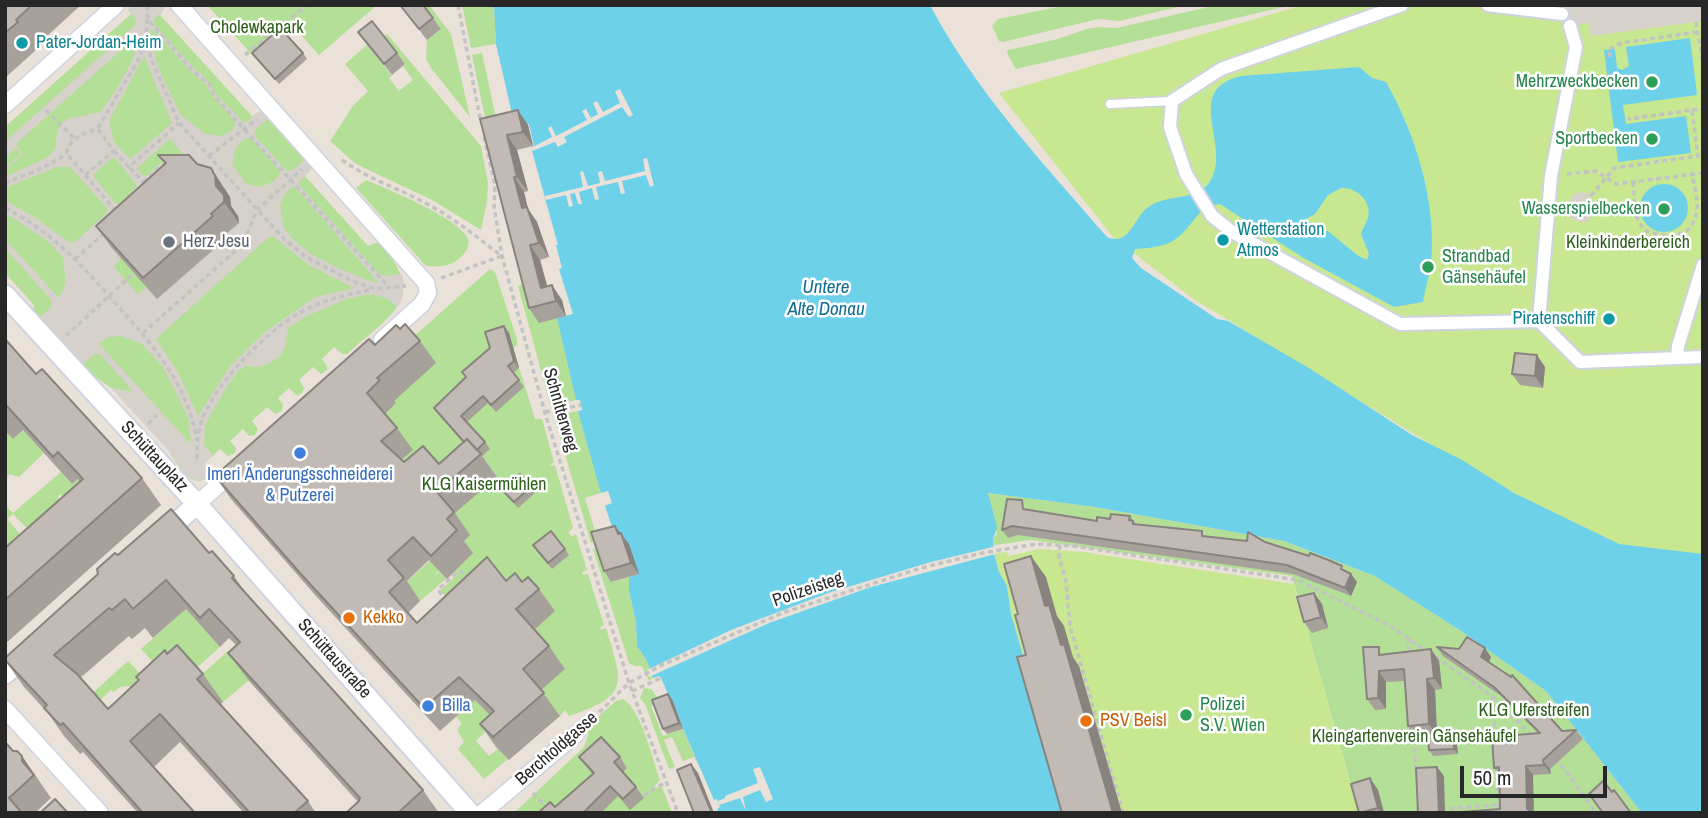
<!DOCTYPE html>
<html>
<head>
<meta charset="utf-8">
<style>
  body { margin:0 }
  #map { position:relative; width:1708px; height:818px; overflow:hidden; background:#eae1d9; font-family:"Archivo Narrow",sans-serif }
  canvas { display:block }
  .frame { position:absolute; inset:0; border:7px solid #272727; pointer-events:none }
  .scale { position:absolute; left:1460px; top:766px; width:147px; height:32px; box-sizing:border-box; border:4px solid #272727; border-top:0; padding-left:9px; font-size:21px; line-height:24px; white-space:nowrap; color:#272727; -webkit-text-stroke:5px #fff; paint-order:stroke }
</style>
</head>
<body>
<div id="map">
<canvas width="1708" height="818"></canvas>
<div class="frame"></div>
<div class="scale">50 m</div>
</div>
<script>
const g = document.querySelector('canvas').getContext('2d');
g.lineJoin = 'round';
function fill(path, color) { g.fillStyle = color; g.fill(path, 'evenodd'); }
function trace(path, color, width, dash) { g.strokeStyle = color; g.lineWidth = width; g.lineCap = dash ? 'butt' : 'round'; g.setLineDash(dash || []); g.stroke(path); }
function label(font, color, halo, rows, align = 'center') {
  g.font = font + ' "Archivo Narrow",sans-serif'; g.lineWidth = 5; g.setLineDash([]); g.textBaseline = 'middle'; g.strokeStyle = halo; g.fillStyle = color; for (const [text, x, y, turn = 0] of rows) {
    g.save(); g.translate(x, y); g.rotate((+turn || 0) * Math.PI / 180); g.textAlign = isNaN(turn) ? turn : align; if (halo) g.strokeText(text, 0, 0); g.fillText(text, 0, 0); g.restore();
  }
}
fill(new Path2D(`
  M132,5H166L160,15L252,116L260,111L311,165L310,171L305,176L368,246L379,242C430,299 390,315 347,354H342L334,347L322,359L327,366V370L321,374L313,367L299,380L304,388L302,393L296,395L289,388L278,398L283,404L282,411L275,414L267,407L252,421L258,429L255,435L249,436L243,429L230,441L236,448L235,453L228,456L220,449L204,464L210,471V476C190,492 178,464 168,450L173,440L131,392L111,388L88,372L33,312L34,305L5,273V127L131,14L128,10Z
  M207,5H377L319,55L293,26L256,59Z
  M423,5H429L451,34L470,117L431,68L426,59L427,40L441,29Z
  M462,5H494L496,44L471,48Z
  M1068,5H1186L1119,21L1098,19L1003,42L999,41L992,26L998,19Z
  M1217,5H1292L1016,69L1007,53L1008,50L1058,39L1086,29L1099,27L1117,28Z
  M387,34L481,146L488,183L487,201L481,230L432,200L356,164L330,141L353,106L368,91L345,64L367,45L392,76L389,78L399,91L413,80L403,66L405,64L383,37Z
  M482,53L499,132L487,127L472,55Z
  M366,180C388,189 456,217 467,237C471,244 467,250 462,256C452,267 440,267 426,266L356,188Z
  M490,269L495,272L517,339V345L513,348L535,419H542L554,462L549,466L555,465L573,528L569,532L571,537L576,534L587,570L582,572L583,575L588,574L604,625L600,627L601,630L606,628C622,683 632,695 569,716L565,710L560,716L515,664L440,591L457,575L455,572L451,575L444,566L432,577L443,569L447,578L420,601L414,594L386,601L448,544L322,473L394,401L385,362Z
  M528,282L566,316L573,314L568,362L576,400L555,406L550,404L518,286Z
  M578,411L586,439L616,488L585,498L598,541L591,543L555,420L560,415Z
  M23,430L44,453L19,477L10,474L5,478V431L13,439Z
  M61,472L71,484L77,479L96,500L79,514L60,494L58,497L72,513L32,534L13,514L7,519L27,542L5,558V505L13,513Z
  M987,493L1095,507L1284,541L1375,576L1461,631L1546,691L1642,813H1359L1292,576L1031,540L994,545L993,539L997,534Z
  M600,547L611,582L629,577V591L636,622L637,646L647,661L653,678L649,681L642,666H635L629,663L593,549Z
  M186,609L220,647L176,686L141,649Z
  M228,651L253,677L223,702L199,677Z
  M128,661L163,698L136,695L129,686L120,687L114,692L111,690L97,703L87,698Z
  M505,686L493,723L476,741L489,756L498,749L508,759L484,779L458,749L464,742L457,730L462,723L456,717L475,700L481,706Z
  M644,688L651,689L657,697L668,693L670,698L651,706L663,736L682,729V727L698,764L694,757L683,761L672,737L664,740L675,767L669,769L645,704L640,698Z
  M623,699C642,711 652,758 660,780L653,788L662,787L672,813H514L584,747L588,735V726L616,701Z`), '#b3df96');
fill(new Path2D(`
  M1303,5H1703V555L1614,546L1587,540L1192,298L1113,237L999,93Z
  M1039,549L1083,552L1294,584L1359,813H1069L1011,614L1007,586L999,572L994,553L1007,552L1008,556Z`), '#c8e791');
fill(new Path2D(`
  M132,5H166L163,11L154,19V25L194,68L204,76L216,94L243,122H247L258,112L264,113L269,118L254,131L255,136L287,171L293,170L305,159L311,169L299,182V185L378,273L385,276L402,274L404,282L403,296L398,307L386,298L374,295H363L347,299L307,316L288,328L285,347L281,355L270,363L258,367L246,366L238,371L224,391L205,425L204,445L213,455L204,464L210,471V476L200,481L187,477L168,450L111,388L131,392L132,390L101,355L95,354L82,365L39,318L50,308L52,301L5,248V239L59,298L66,283L63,258L50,243L5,213V201L30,214L69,242L76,241L107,213V208L70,167H57L5,188V177L48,157L55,149L58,128L67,119L100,112L116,90L131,63L136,49L137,36L16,144L23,154L9,167L5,161L9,165L21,154L16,148L5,158V142L135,25L136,20L128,9ZM150,30L156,32L191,72L205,83L211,94L236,122L232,130L222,136L205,134L181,115L159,70L150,37ZM144,56L172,123L130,159L114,142L109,121ZM250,137L280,171L279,176L272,182L261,187L245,183L232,164L235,149L243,140ZM170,139L202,176L225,189L230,197L229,208L238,216L237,225L225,235L227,237L157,299L147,287L138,294L114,267L180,185L161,163L145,177L136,169ZM112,158L116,159L137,186L119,204L115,203L93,175ZM292,187H295L378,282H373L340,269L311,254L293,239L284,228L280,206L283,197ZM269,237H274L307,264L354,288L315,297L266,331L230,366L198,416L178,372L156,339ZM121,336L142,344L163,367L188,417L191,441L189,442L99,344L108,337Z
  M1561,5H1703V21L1591,36L1589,23L1570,26L1563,24Z
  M1579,192L1588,193L1593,202L1591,217L1586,222H1579L1570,218L1567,205L1573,195Z`), '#d6d1cb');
fill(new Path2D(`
  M494,5H930C976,92 1043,163 1107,237C1131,247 1133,216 1150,206C1170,193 1200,202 1212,178C1230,142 1183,90 1241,76L1359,67L1372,78L1386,82C1416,135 1437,203 1431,264C1429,277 1425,289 1423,302L1394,307L1302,257L1220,204L1206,206C1179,235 1181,247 1135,249L1132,258L1141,268L1217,319L1228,321L1309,368L1412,435L1462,460L1514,493L1619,544L1703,554V813H1642L1546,691L1461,631L1375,576L1284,541L1095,507L988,493L997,527L993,539L994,553L999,572L1007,586L1011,614L1069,813H719L717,809L720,807L717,799L714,800L661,678L659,676L653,678L647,661L637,646L636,622L629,591V577L638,574L629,545L616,539L605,506L612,503L608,491L601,493L579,415L578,411L582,410L580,400H576L557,318L573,314L559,269L562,268L556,245H558L532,151L531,148L534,146L529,124L515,127L496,44ZM1341,188C1357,187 1372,201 1368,218C1366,223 1363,228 1361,234L1369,254L1367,260L1357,255L1328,231H1315L1312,222L1302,221L1315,214L1328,195Z
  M1690,38L1697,95L1623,105L1626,124L1686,116L1691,153L1618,162L1604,50L1615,49L1617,68L1622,70L1629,66L1626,47Z
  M1640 208a24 24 0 1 1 48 0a24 24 0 1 1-48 0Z`), '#6dd1ea');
fill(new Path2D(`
  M620,89L633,115L629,117L622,107L564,137L567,142L558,147L555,142L532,151L531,148L552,137L548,128L551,126L556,136L587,120L582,111L586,109L591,118L598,114L593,103L597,101L603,112L620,103L615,91Z
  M647,158L654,185L650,187L646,175L622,181L625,193L621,194L618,182L596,187L599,199L595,200L592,188L579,192L582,204H578L575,193L570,194L573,206L569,207L566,195L546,200L545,196L583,187L580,172L583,171L588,186L600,183L598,172L602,171L605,181L645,171L643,159Z
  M997,546L999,553L871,587L769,623L649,677L647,670L731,630L831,592L931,562Z
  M760,767L773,799L766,802L760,790L743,797L746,811L740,798L719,805L718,801L725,798V796L758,783L753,769Z`), '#eae1d9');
const service = new Path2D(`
  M1110,104L1172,101`);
const pedestrian = new Path2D(`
  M1402,5L1221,69L1172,101L1170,127L1186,174L1212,216L1232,232L1400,324L1539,321L1551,176L1576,47L1570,26
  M1488,5L1562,14
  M1539,321L1580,362L1703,357
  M1677,358L1678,346L1703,265`);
const minor = new Path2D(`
  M179,5L426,283L428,293L422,304L382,340
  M5,105L116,5
  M197,504L234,471
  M5,709L100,813
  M482,813L576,734`);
const tertiary = new Path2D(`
  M5,295L197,504L470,813
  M161,536L197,504
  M5,674L31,651`);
trace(service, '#ced3e0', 11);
trace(pedestrian, '#ced3e0', 16);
trace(minor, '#ced3e0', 19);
trace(tertiary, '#ced3e0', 23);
trace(new Path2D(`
  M147,5V14L151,23L192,70L209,84L215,97L244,129L387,285
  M321,5H322
  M458,5L481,123
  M147,19L146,37L151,58L179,123L284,239L306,257L352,281L375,289L406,286
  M1696,22L1703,64
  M245,55L307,5
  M1610,57L1609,49L1622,43L1698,32
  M46,110L75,139
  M1692,110L1703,109
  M98,128L140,57L145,39
  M484,137L495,185L494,206L502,256L545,413L629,683L678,813
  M114,151L129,167L179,123
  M209,156L257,119
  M342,160C368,179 400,189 429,205C455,219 477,237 500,255
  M130,168L146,185
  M1567,174L1596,171L1616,184L1703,173
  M85,175L116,211
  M143,182L163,165
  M1633,182L1636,216L1644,230C1667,239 1694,240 1697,209C1698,198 1694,185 1692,174
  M5,183C24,175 46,168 63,156C68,152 68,147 72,142C79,134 88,132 98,129L114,151L85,175L66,153
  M1591,196L1614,168L1698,156L1692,110L1628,119
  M5,208C52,232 81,264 115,303C153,345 187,383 197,440
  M75,259L105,233
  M441,278L502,256
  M143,333L242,245L257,210L302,169
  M66,336L134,273
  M545,412L581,405
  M148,424L157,415
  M197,459C197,444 198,431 203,417C219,379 273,323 311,307C330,298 352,294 373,289
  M1060,545L1059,557L1066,582L1070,626L1123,813
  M447,601L438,590L456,573L466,571
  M1408,638L1409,653
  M1436,657L1493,697L1532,736
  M632,691L661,678
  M1493,697L1495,741
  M587,724L629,683L662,665L785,612L921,568L982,553L1036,544L1074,546L1298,580L1392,627L1426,651
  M1413,731L1417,783
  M1555,759L1566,771L1596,813
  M1497,769L1499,813
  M533,793L553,813
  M644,795L666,782
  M1441,809L1498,805`), '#c3c3c3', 3.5, [5, 3.5]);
trace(service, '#fff', 8);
trace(pedestrian, '#fff', 12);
trace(minor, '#fff', 16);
trace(tertiary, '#fff', 19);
fill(new Path2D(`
  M5,5H81L35,47L37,49L5,78Z
  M400,5H423L441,29L427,40Z
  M358,32L397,53L405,64L392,75Z
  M252,53H303L307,59L279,84Z
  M480,119L528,125L533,146L517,150L528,191L524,192L528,209L537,222L549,257L540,260L547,287L562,300L566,316L539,323L529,308Z
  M158,155L211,168L230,197L231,206L238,216L239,223L226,234L228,237L157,299L111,247L96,226L165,164Z
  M504,326L509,333L519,368L513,373L524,387L496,412L488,403L467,422L485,442L490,449L482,456L497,477L455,513L470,535L464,541L473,553L447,579L429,560L407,581L420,601L408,613L417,623L506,581L522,582L539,589L555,611L534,630L549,646L565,669L541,690L560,716L509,760L496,747L480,724L490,715L475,700L440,731L316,596L231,499L215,476L375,345L400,329L420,341L436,363L394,401L396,403L385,414L397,428L413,450L401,460L404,462L439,464L464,442L434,408L466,378L462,372L490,348Z
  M5,339L36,374L142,478L161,505L5,644V548L80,482L77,479L72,484L23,430L13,439L5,431Z
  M1545,367L1543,388L1520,385L1512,374Z
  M531,487L535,493L518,508L502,490Z
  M1028,510L1097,521L1130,516L1136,524L1206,536L1247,541L1265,542L1346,571L1351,574L1357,582L1351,596L1293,574L1018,535L1008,538L1002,530Z
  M620,534L629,544L639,574L611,582L604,571Z
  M533,545L565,549L569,555L552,569Z
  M209,553L234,576L246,593L423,790L439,813H346L358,802L249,681L228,653L236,645L229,638L220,647L186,609L153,638L145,628L132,639L129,636L80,678L108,709L139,680L136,677L167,654L203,674L223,702L221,704L308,801L316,813H244L180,742L154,767L195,813H138L83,752L80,754L64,736L48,713L24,687L5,660L118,555Z
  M1314,593L1322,604L1328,628L1312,633L1304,622Z
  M1437,647L1491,657L1489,663L1562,731L1576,730L1583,739L1550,769L1551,774L1533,775L1500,809L1499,774L1494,768L1538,733L1501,696L1443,656Z
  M1431,649L1439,661L1442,689L1435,690L1437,733L1452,731L1456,737L1458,754L1433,756L1429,750L1428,737L1416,738L1408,726L1405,681L1386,682V709L1375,710L1367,699L1384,654Z
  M672,699L683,729L667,734L663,729Z
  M13,751L22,756L51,798L35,813H5Z
  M579,757H620L627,768L623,772L636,787L644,798L630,810L618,796L601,813H538L555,807L593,775Z
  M1370,778L1378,790L1384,813H1359Z`), '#a7a19c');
fill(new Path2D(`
  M518,110L528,125L533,146L523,132Z
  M507,135L517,150L528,191L517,177Z
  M211,168L230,197L231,206L238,216L239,223L224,202L216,186Z
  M514,177L524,192L528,209L537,222L549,257L539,243L522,208Z
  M530,245L540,260L552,303L541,288Z
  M552,285L562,300L566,316L556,301Z
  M504,326L509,333L519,368L514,361Z
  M1537,355L1545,367L1543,388L1535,376Z
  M615,526L629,544L639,574L631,563L618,534Z
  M1031,556L1046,577L1057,616L1064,626L1073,657L1079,666L1122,813H1113L1061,645L1045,606Z
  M1351,574L1357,582L1351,596L1345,588Z
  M1314,593L1322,604L1328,628L1321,617Z
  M1485,648L1491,657L1487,666L1481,657Z
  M1431,649L1439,661L1442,689L1434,678Z
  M1379,671L1386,682V709L1378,698Z
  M1427,679L1435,690L1437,736L1429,724Z
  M668,694L672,699L683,729L679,723Z
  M1452,731L1456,737L1458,754L1454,749Z
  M22,756L38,780L22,761Z
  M1543,760L1550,769L1551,774L1544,765Z
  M691,764L698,773L714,813H712Z
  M1526,766L1533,775L1534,813H1529L1527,809Z
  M1437,767L1444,776L1445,813H1439Z
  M1370,778L1378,790L1384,813H1381L1378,808Z`), '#88837f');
const building = new Path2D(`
  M5,5H32L16,20L18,22L5,33Z
  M400,5H423L433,18L419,29Z
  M372,21L397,53L384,64L358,32Z
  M280,28L303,53L275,79L252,53Z
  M518,110L523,132L507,135L517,177H514L522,208L527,207L539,243L530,245L541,288L552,285L556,301L529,308L480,119Z
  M158,155H189L197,164L211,168L215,176L216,186L224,195V202L211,214L213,216L143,278L96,226L166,163Z
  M405,324L420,341L377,378L380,380L367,393L397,428L381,441L404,462L423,446L439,464L467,439L481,454L437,492L454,512L447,519L457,530L431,556L413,537L388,560L404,578L389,592L417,623L487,557L506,581L515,573L522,582L528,577L539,589L516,609L549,646L523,669L544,693L493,737L480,724L494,711L459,677L424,708L300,573L215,476L369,339L375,345L396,325L400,329Z
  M504,326L514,361L508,366L519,380L491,405L483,396L461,416L485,442L477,450L467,439L464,442L434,408L466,377L462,372L490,348L485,332Z
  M5,339L36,374L42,369L142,478L5,600V548L83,479L58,452L53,457L5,404Z
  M1515,353L1537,355L1535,376L1512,374Z
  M520,474L531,487L514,502L502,490Z
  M1007,499L1022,500L1023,509L1097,521V517L1110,519L1111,514L1130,516L1129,520L1133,521V524L1202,531V536L1247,541L1248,532L1265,542L1309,556L1310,553L1331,561L1342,566L1341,569L1351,574L1345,588L1287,565L1012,526L1002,530Z
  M171,509L209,553L212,551L234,576L232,578L423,790L398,813H346L359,801L360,798L228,653L240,642L209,609L200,618L166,580L133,609L125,599L112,610L109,608L54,655L77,674L108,709L139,680L136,677L165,650L167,654L177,645L203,674L197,679L308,801L294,813H250L160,714L130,741L195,813H143L63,723L60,725L44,708L47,705L5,660V658L98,574L97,569L115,553L118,555Z
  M615,526L618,534L621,533L631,563L604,571L591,532Z
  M551,531L565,549L548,563L533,545Z
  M1031,556L1045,606L1049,605L1061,645L1064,644L1113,813H1062L1017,657L1026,655L1015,615L1018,614L1004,564Z
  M1314,593L1321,617L1304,622L1297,597Z
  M1467,637L1485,648L1481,657L1511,677L1512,675L1562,731L1576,730L1543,760L1544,765L1526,766L1527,809L1529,808V813H1448L1500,809L1499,767L1494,768L1492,737L1540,733L1494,687L1437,647L1459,649Z
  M1363,647H1379V655L1431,649L1434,678L1427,679L1429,724L1408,726L1404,669L1379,671L1378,698L1367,699Z
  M668,694L679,723L663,729L652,700Z
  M1452,731L1454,749L1429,750L1428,734Z
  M601,737L620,757L614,762L636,787L623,799L610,786L583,813H538L550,802L555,807L594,773L579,757Z
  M5,742L13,751H17L22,756V761L34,775L9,798L22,813H5Z
  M691,764L712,813H694L677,770Z
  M1437,767L1439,813H1418L1416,768Z
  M1370,778L1378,808L1359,813L1351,784Z
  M1603,781L1612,792L1614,790L1631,813H1603L1589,794Z
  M55,799L68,813H40Z`);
fill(building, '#c2bbb5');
trace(building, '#88837f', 2);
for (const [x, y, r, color] of [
  [22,43,7,"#0f9aa8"],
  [1652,82,7,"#2e9e5b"],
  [1652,139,7,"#2e9e5b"],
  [1664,209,7,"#2e9e5b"],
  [1223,240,7,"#0f9aa8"],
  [169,242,7,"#6b7280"],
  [1428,267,7,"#2e9e5b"],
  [1609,319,7,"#0f9aa8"],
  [300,453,7,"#3f7fe0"],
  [349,618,7,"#e8710a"],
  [428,706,7,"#3f7fe0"],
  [1186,715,7,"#2e9e5b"],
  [1086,721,7,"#e8710a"]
]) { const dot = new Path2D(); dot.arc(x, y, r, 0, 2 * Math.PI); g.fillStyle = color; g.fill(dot); trace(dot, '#fff', 2.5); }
label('18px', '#2d601b', '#fff', [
  ["Cholewkapark",257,28],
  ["Kleinkinderbereich",1628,243],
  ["KLG Kaisermühlen",484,485],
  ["KLG Uferstreifen",1534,711],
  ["Kleingartenverein Gänsehäufel",1414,737]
]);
label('18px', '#0d838f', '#fff', [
  ["Pater-Jordan-Heim",36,43],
  ["Wetterstation",1237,230],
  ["Atmos",1237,251],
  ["Piratenschiff",1595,319,"right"]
], 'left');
label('18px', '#27864d', '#fff', [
  ["Mehrzweckbecken",1638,82],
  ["Sportbecken",1638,139],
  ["Wasserspielbecken",1650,209],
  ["Strandbad",1442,257,"left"],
  ["Gänsehäufel",1442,278,"left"],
  ["Polizei",1200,705,"left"],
  ["S.V. Wien",1200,726,"left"]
], 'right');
label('18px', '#5b616d', '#fff', [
  ["Herz Jesu",183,242]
], 'left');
label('18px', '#272727', '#fff', [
  ["Schnitterweg",560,410,74],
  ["Schüttauplatz",154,457,47],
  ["Polizeisteg",808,590,-19],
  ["Schüttaustraße",334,659,48],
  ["Berchtoldgasse",557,749,-41]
]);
label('18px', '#366cbe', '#fff', [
  ["Imeri Änderungsschneiderei",300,475],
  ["& Putzerei",300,496],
  ["Billa",442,706,"left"]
]);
label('18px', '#c56008', '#fff', [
  ["Kekko",363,618],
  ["PSV Beisl",1100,721]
], 'left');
label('italic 19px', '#116d92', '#fff', [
  ["Untere",826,288],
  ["Alte Donau",826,310]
]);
</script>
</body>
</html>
